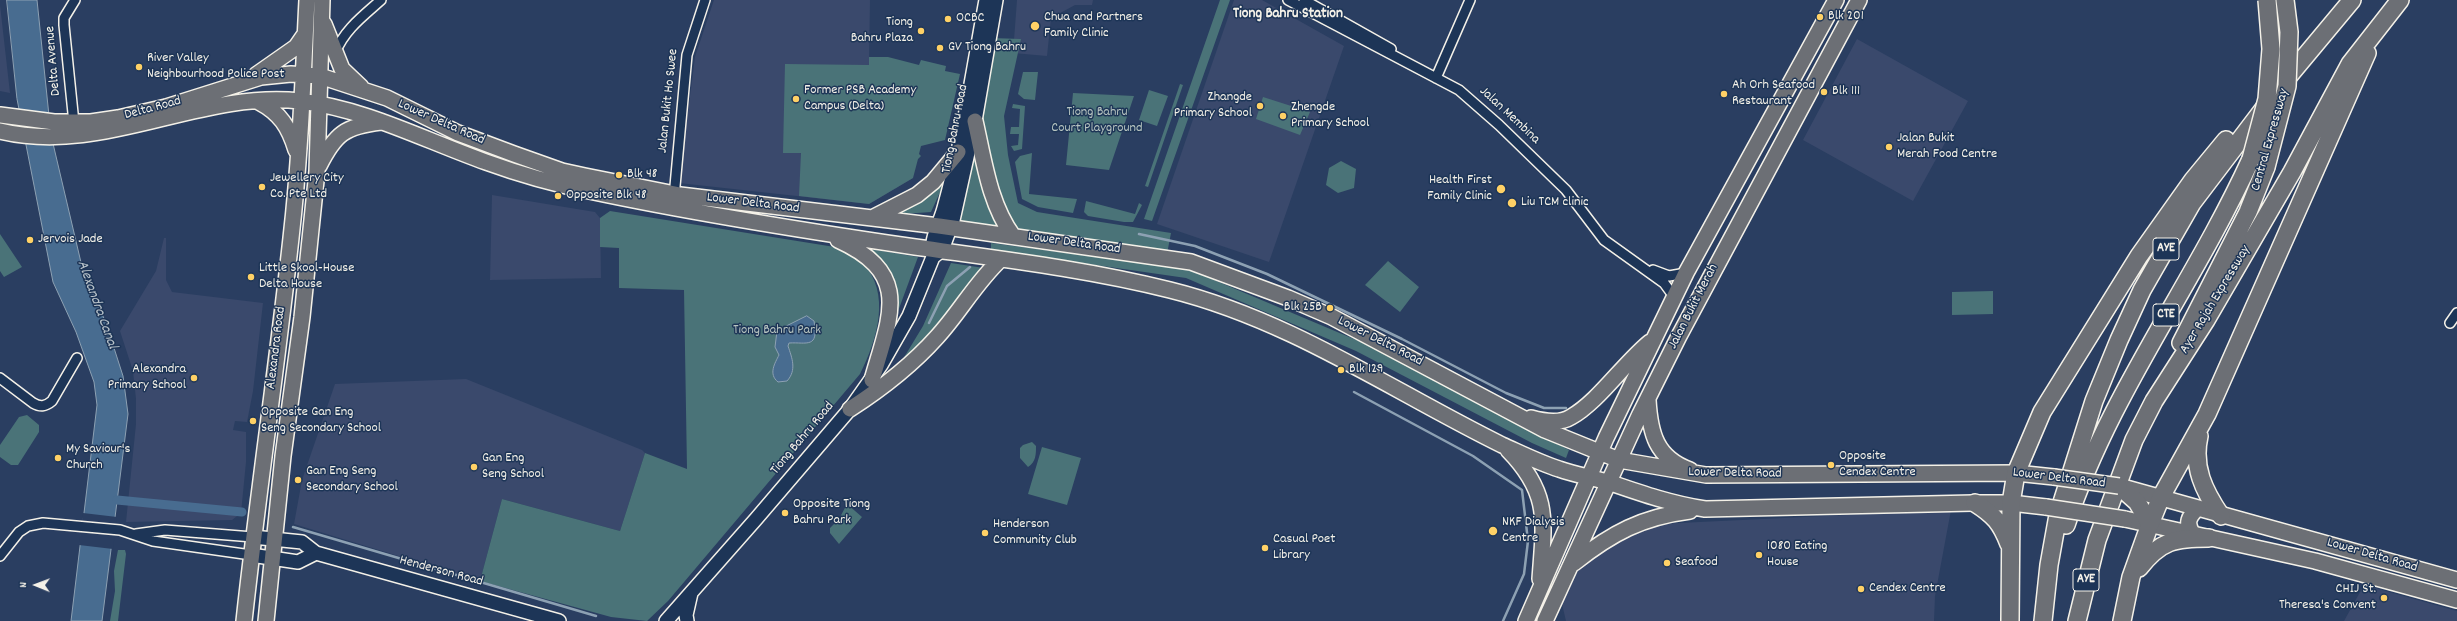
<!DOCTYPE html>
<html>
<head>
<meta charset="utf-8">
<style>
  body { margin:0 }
  #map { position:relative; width:2457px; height:621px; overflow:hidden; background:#2a3e61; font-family:Dekko,sans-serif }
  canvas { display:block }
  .north { position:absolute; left:16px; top:565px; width:40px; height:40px; -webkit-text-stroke:3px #1d3557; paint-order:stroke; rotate:271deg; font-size:11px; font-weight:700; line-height:16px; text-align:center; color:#f4f1e8 }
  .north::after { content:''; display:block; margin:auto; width:14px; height:18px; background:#f4f1e8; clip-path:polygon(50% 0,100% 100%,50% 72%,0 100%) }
</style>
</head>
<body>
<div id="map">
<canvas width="2457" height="621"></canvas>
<div class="north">N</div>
</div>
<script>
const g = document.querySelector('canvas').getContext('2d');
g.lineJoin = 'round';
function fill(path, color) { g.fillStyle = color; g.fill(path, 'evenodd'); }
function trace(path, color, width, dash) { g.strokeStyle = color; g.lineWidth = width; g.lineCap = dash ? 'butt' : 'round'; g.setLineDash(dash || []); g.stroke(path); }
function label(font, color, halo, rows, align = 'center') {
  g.font = font + ' Dekko,sans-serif'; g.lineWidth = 3; g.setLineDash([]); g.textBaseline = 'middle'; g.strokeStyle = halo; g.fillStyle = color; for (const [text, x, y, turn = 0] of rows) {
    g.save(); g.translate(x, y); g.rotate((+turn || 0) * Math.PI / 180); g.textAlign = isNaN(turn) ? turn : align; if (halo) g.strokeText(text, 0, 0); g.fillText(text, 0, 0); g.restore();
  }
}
fill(new Path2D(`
  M714,0H870L869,65L913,178L869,204L679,183L695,57Z
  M1017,0H1093L1092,5H1075L1051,18L1047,56L1013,53Z
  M1234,0H1262L1344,46L1269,262L1157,224Z
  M0,5L10,93L0,91Z
  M1857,39L1968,101L1913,201L1803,140Z
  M492,195L595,212L600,218L601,278L490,280Z
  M164,238H166V280L172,292L263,303L253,391L247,422L235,421L233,430L246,432V462L241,513L232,520L126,522L136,424V399L133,371L120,331L156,271Z
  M466,379L642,450L645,453L620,531L502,499L480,581L294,524L302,480L335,384Z
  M1951,510L1935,596L1934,621H1566L1562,604L1580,567L1604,549L1658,524Z
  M2364,585L2457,611V621H2344Z`), '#3a496c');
fill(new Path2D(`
  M1220,0H1230L1152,221L1144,219Z
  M991,38L1021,39L1004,116L1008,155L1018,203L1037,212L1171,233L1167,254L960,226Z
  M869,57H888L919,65L921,60L946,66L945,71L960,74L945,140L921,146L919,154L921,156L918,159L913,178L869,204L799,196L801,153H783L785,64L869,65Z
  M1023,72H1038L1035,100L1024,99L1018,94Z
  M1180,84L1183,85L1148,187L1145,186Z
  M1149,90L1168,96L1157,126L1139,120Z
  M1073,93L1134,96L1109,170L1066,165Z
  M1263,97L1310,112L1300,135L1256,119Z
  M1013,104L1025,106L1022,149L1014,151L1011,146L1018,145L1019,134H1010L1011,127H1019L1020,109L1012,108Z
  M1032,153L1029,194L1077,199L1073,213L1038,207L1022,199L1015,162L1020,156Z
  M1341,161L1356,169L1354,188L1338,193L1326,185L1329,168Z
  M950,170L931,212L890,215Z
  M1086,201L1135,214L1139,203L1142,205L1133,222H1124L1088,216L1084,212Z
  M610,211L841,248C848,253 856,256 862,262C892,293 877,340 860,374L668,601L647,621L611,617L480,581L502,499L620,531L645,453L687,469L684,290L619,288V248L600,247V218Z
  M0,234L22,267L4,277L0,271Z
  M991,243L1188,269L1361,342L1569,450L1566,458L1532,443L1356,351L1186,278L991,250Z
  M864,248L918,257L883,352L889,286Z
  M1388,261L1419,287L1400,312L1365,285Z
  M951,263L984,268L935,332L897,369L923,326Z
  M1993,291V314L1952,315V292Z
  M27,415L39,425V432L18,465H11L0,457V445L19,417Z
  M1032,442L1036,446C1036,454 1036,462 1028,467L1020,458V448L1023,445Z
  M1042,447L1081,458L1067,505L1028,494Z
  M847,504L862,517L839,544L830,533V528L839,519Z
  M118,550H125L126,554L118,621H110L115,591L114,571Z`), '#4a7378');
const water = new Path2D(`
  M7,0H37L51,135L83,271L106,323L123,376L128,414L102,621H71L97,405L94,382L76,332L53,282L17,99Z
  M807,316L814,321C819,349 807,342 789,343L788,346C792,358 797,370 787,381L778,382C768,374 775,363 779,355L775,347L777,331Z`);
fill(water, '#486c90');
trace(water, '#8da1b3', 1);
fill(new Path2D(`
  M83,513L117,517L113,549L79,545Z`), '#2a3e61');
trace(new Path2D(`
  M1139,234L1195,246L1267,274L1402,339L1506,393L1544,408H1566
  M929,323L947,286L970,267
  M1354,392L1473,456L1522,490L1528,541L1524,574L1503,621
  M293,527L596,616`), '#8da1b3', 2.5);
trace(new Path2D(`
  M117,500L242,512`), '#486c90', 9);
const minor = new Path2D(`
  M1288,0L1459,90L1499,125L1566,190L1604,240L1664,283L1675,298
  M1304,0L1391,49
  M335,53C344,30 363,16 381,0
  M1436,78L1470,0
  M74,123L64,25V18L75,0
  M674,197L687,55L705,0
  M1653,270L1669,276L1686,273
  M2450,323L2457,313
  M0,378L33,403C40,407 45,407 52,401L77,358
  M136,534L165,530L253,537
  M0,556L19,532L28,526L43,523L120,530L153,541L251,555`);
const secondary = new Path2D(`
  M933,257C929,242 940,223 944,208C963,140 973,70 986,0
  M253,537L302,542L316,553L559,621
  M251,555L298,562L316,553
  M666,621L756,519L850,409L881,365L909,316L933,257L942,250L953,220L975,121L996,0
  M687,621L686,615L691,593`);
const primary = new Path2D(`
  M324,24L342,69L361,87
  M256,75L296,47L305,34
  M259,102C280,113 289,127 296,150
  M0,115L54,122H91L118,118L166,107L261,77L291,74L320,76L387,98L458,133L514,154L562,171L585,176L680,195L939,226L1191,262L1288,298L1332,317L1545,430L1619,460L1706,475L2016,473L2054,477
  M975,121C984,160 989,203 1013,236
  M0,131C103,156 198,90 300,101C366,109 424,140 486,162C519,174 554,184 589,191C697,214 806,231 915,247C1000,259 1086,269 1170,290C1291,320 1392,391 1502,445C1520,453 1540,463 1559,469C1576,475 1594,478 1611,483C1643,494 1672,504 1705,509L1973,503H2011L2046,507
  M319,166C335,134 345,126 381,122
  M872,218L917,195L933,182L958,152
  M838,240C913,274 890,316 872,380
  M1648,400C1650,433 1656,458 1690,470
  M850,409C881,389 912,365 937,337C960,312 976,282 1001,259
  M1531,418C1542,421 1560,424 1571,417C1598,402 1624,363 1650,342
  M1508,450C1551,494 1544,522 1540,579
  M2119,486L2457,580
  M2125,519L2315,561L2457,600
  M2193,534C2185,523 2189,516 2198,508
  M1574,563C1612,533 1642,517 1690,511
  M244,621C258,493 277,366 291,238C300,159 303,79 307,0
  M266,621L283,456L302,317L317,171L322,0
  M1526,621L1606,438L1686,273L1836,0
  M1545,621L1640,414L1679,336L1859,0`);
const motorway = new Path2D(`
  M2282,84L2352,0
  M2181,343L2248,212L2266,167
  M2199,436C2192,467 2204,491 2221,516
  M2119,486L2137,502L2150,524
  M1975,503C1994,515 2001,523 2009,544
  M2066,525C2109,394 2194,284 2251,159
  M2139,568C2161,540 2175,538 2209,538
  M2010,621L2011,503L2016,473L2042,412L2139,256L2193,180L2226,140
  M2043,621L2049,565L2058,515L2094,401L2119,340L2142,290L2192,203L2265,107
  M2077,621L2097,540L2134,440L2154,401L2206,320L2292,172L2350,64L2400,0
  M2122,621L2131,577L2150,524L2161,497L2207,414L2367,53`);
trace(minor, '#f4f1e8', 12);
trace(secondary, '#f4f1e8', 16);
trace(primary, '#f4f1e8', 18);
trace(motorway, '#f4f1e8', 20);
trace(minor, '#1d3557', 9);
trace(secondary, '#1d3557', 13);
trace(primary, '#6c6f75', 15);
trace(motorway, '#6c6f75', 17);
const primaryBridge = new Path2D(`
  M2054,477L2119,486
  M2046,507L2125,519`);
const motorwayBridge = new Path2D(`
  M2251,159L2267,99L2271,49L2267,0
  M2266,167L2287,86L2289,32L2285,0`);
trace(primaryBridge, '#f4f1e8', 18, []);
trace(motorwayBridge, '#f4f1e8', 20, []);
trace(primaryBridge, '#6c6f75', 15);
trace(motorwayBridge, '#6c6f75', 17);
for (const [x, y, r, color] of [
  [1820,17,4,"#ffd166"],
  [948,19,4,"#ffd166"],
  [1035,26,5,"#ffd166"],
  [921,31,4,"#ffd166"],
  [940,48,4,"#ffd166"],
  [139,67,4,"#ffd166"],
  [1824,92,4,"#ffd166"],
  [1724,94,4,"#ffd166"],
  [796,99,4,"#ffd166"],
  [1260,106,4,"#ffd166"],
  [1283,116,4,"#ffd166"],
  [1889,147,4,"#ffd166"],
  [619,175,4,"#ffd166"],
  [262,187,4,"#ffd166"],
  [1501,189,5,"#ffd166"],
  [558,196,4,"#ffd166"],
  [1512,203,5,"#ffd166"],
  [30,240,4,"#ffd166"],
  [251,277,4,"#ffd166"],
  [1330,308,4,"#ffd166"],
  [1341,370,4,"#ffd166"],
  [194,378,4,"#ffd166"],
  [253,421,4,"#ffd166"],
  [58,458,4,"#ffd166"],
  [1831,465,4,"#ffd166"],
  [474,467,4,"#ffd166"],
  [298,480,4,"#ffd166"],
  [785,513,4,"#ffd166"],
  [1493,531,5,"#ffd166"],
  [985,533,4,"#ffd166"],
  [1265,548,4,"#ffd166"],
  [1759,555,4,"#ffd166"],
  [1667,563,4,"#ffd166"],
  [1861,589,4,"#ffd166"],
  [2384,598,4,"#ffd166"]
]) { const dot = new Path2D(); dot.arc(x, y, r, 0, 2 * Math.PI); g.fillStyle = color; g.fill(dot); trace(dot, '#1d3557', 1.5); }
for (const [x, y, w] of [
  [2166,249,26],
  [2166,315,26],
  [2086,580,26]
]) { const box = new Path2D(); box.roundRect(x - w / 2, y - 11, w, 22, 3); g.fillStyle = '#1d3557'; g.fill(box); trace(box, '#f4f1e8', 1); }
label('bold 13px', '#f4f1e8', null, [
  ["AYE",2166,249],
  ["CTE",2166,315],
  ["AYE",2086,580]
]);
label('14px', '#f4f1e8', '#1d3557', [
  ["Blk 201",1828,17],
  ["Chua and Partners",1044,18],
  ["Family Clinic",1044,34],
  ["OCBC",956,19],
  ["Tiong",913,23,"right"],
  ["Bahru Plaza",913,39,"right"],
  ["GV Tiong Bahru",948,48],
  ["River Valley",147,59],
  ["Neighbourhood Police Post",147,75],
  ["Ah Orh Seafood",1732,86],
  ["Restaurant",1732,102],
  ["Former PSB Academy",804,91],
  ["Campus (Delta)",804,107],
  ["Blk 111",1832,92],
  ["Zhangde",1252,98,"right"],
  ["Primary School",1252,114,"right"],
  ["Zhengde",1291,108],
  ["Primary School",1291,124],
  ["Jalan Bukit",1897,139],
  ["Merah Food Centre",1897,155],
  ["Blk 48",627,175],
  ["Jewellery City",270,179],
  ["Co. Pte Ltd",270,195],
  ["Health First",1492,181,"right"],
  ["Family Clinic",1492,197,"right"],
  ["Opposite Blk 48",566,196],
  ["Liu TCM clinic",1521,203],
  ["Jervois Jade",38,240],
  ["Little Skool-House",259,269],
  ["Delta House",259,285],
  ["Blk 25B",1322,308,"right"],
  ["Alexandra",186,370,"right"],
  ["Primary School",186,386,"right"],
  ["Blk 129",1349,370],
  ["Opposite Gan Eng",261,413],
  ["Seng Secondary School",261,429],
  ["My Saviour's",66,450],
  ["Church",66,466],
  ["Opposite",1839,457],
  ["Cendex Centre",1839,473],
  ["Gan Eng",482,459],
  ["Seng School",482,475],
  ["Gan Eng Seng",306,472],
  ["Secondary School",306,488],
  ["Opposite Tiong",793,505],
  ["Bahru Park",793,521],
  ["NKF Dialysis",1502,523],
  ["Centre",1502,539],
  ["Henderson",993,525],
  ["Community Club",993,541],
  ["Casual Poet",1273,540],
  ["Library",1273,556],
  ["1080 Eating",1767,547],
  ["House",1767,563],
  ["Seafood",1675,563],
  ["Cendex Centre",1869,589],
  ["CHIJ St.",2376,590,"right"],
  ["Theresa's Convent",2376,606,"right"]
], 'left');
label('14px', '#f4f1e8', '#1d3557', [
  ["Delta Avenue",54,61,-95],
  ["Jalan Bukit Ho Swee",669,101,-84],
  ["Delta Road",153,109,-15],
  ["Jalan Membina",1509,116,43],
  ["Lower Delta Road",441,123,24],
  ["Tiong Bahru Road",956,129,-79],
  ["Central Expressway",2271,140,-74],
  ["Lower Delta Road",753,204,7],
  ["Lower Delta Road",1074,244,8],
  ["Ayer Rajah Expressway",2216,300,-59],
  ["Jalan Bukit Merah",1694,307,-63],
  ["Lower Delta Road",1380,342,27],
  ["Alexandra Road",277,348,-83],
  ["Tiong Bahru Road",803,439,-50],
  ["Lower Delta Road",1735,474,1],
  ["Lower Delta Road",2059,479,7],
  ["Lower Delta Road",2372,556,16],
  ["Henderson Road",441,572,15]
]);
label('14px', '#b8c5c1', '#1d3557', [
  ["Tiong Bahru",1097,113],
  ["Court Playground",1097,129],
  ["Tiong Bahru Park",777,331]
]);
label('bold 15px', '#f4f1e8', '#1d3557', [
  ["Tiong Bahru Station",1288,15]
]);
label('italic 15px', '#b8c2c9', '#1d3557', [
  ["Alexandra Canal",96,305,70]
]);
</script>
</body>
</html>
